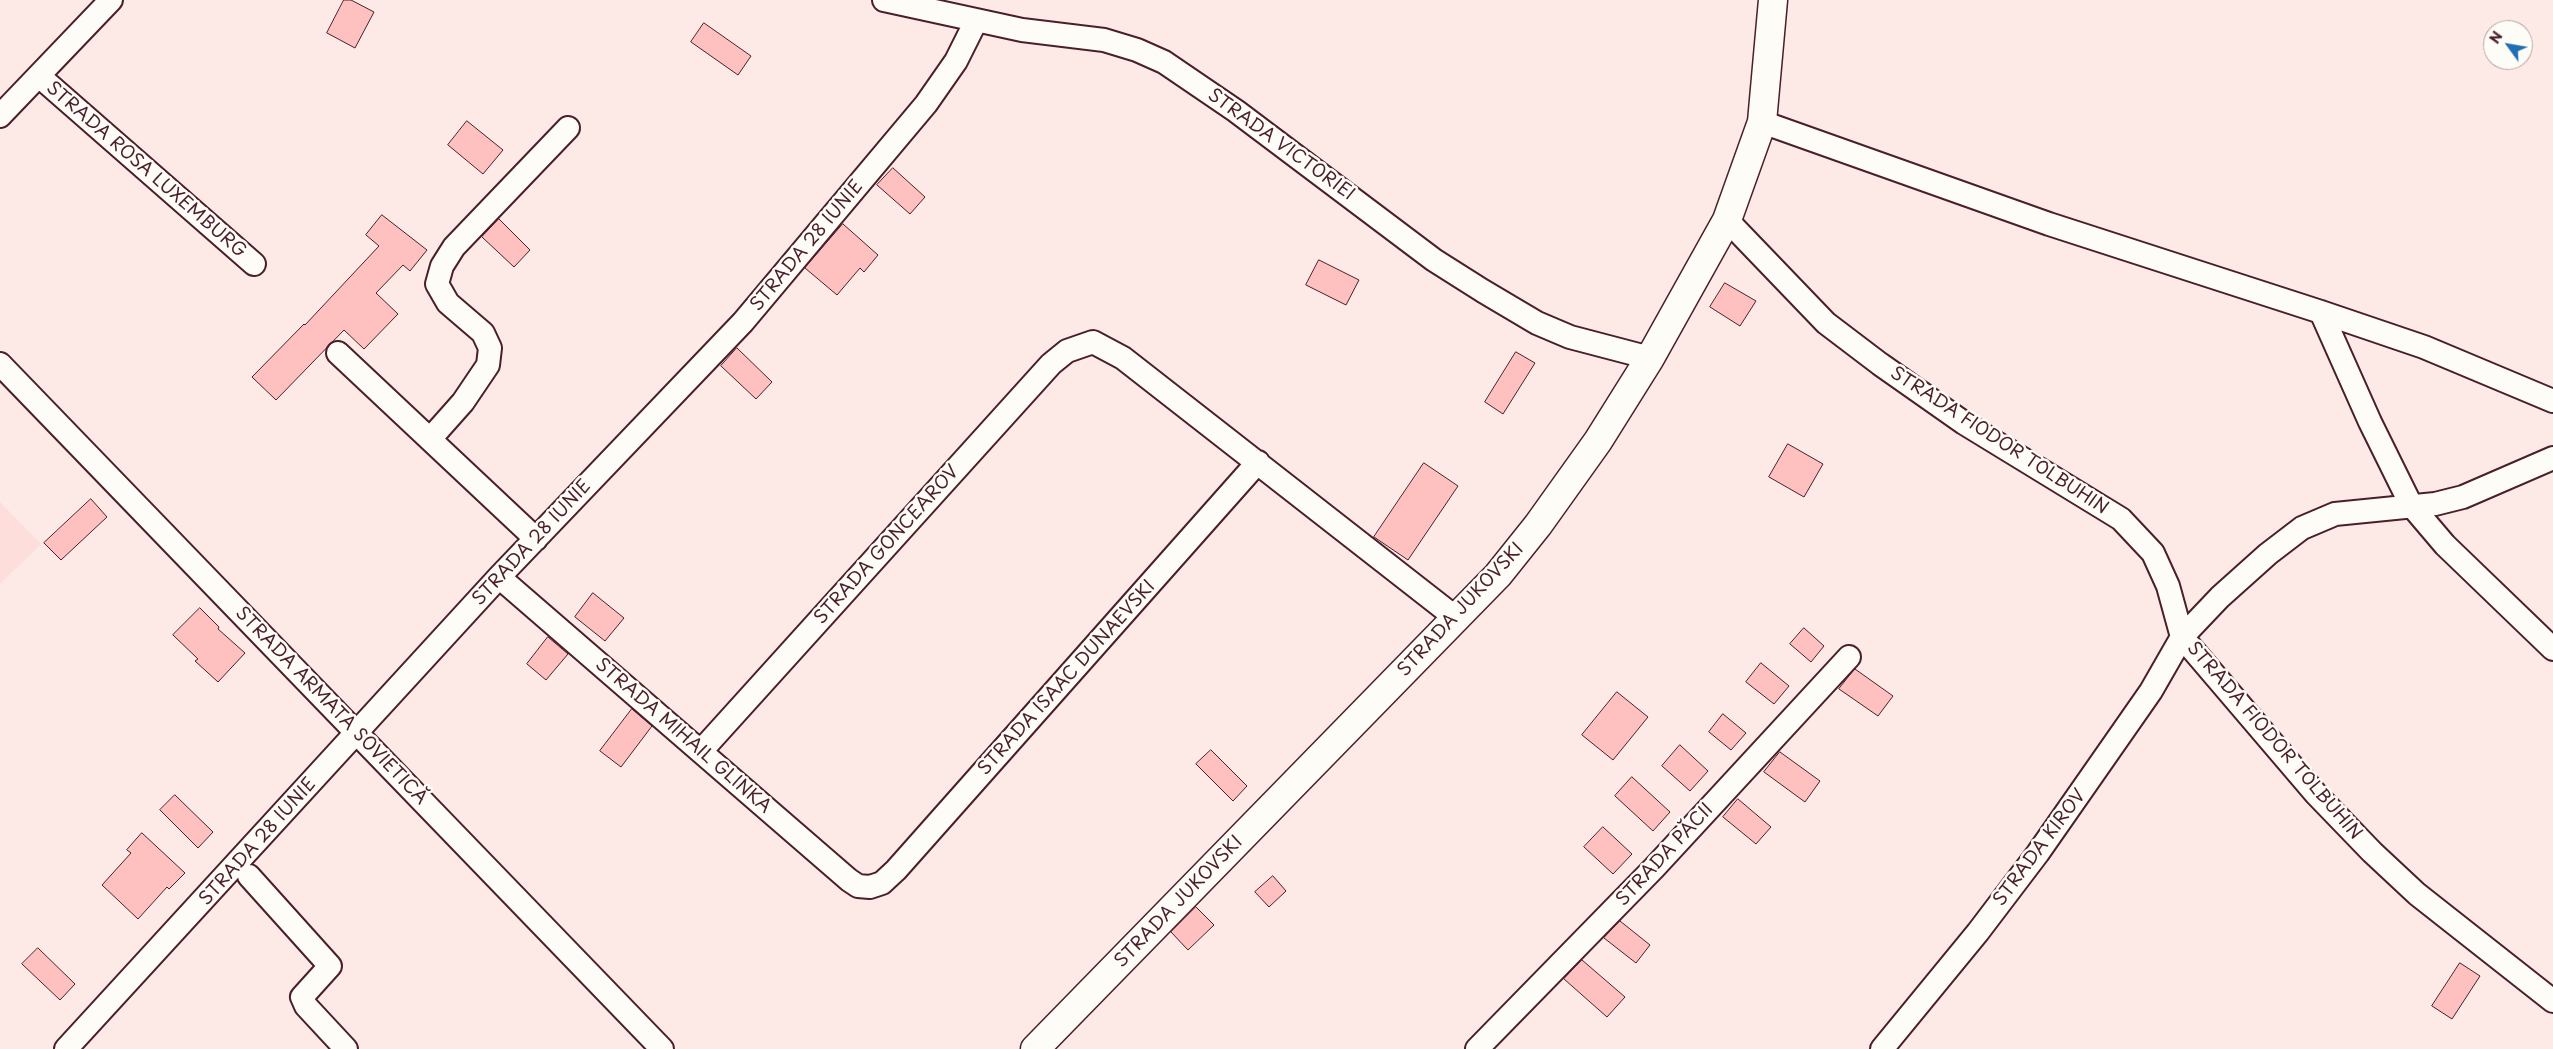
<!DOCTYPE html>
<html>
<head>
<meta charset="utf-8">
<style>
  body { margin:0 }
  #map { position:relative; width:2553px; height:1049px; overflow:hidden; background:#fdeae6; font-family:"Playpen Sans",sans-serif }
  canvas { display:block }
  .north { position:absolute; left:2483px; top:20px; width:50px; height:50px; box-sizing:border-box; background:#fdfcf7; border:1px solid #b5a4a5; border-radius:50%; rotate:302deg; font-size:14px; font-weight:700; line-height:20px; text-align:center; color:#4a1f2b }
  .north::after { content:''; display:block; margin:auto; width:18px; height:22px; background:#1f6fb2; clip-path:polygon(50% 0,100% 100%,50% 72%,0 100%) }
</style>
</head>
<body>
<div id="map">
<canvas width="2553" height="1049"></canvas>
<div class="north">N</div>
</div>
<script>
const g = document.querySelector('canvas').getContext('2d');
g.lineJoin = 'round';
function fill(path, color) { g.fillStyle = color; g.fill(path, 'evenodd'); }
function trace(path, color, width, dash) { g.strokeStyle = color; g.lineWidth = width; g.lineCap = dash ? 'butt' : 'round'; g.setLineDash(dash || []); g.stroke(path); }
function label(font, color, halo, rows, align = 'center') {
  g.font = font + ' "Playpen Sans",sans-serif'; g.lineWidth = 5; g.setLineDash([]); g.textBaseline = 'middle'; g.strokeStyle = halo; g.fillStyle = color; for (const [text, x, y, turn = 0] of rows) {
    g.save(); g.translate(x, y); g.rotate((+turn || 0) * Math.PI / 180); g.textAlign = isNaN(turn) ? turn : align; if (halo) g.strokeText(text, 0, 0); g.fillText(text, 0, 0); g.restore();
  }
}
fill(new Path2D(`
  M0,502L41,544L0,584Z`), '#fddeda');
const building = new Path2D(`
  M344,0H351L374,12L355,48L327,33Z
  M704,23L751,56L738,75L691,42Z
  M467,121L503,150L483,174L448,145Z
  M893,168L925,197L910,214L877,185Z
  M382,215L427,250L410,271L403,265L376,293L398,314L364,349L344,330L276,400L252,377L304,324L305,325L379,246L366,235Z
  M499,219L530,250L514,267L482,237Z
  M843,224L878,255L864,272L860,268L837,295L805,268Z
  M1319,260L1359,280L1346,305L1306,285Z
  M1725,283L1756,301L1740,326L1710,307Z
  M737,348L772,382L756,399L721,366Z
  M1516,352L1535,363L1503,414L1485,402Z
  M1788,444L1823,464L1804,497L1769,477Z
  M1424,463L1458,486L1408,560L1374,537Z
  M91,499L107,517L61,560L44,543Z
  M593,593L624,618L605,641L575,617Z
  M200,608L219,627L218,629L245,653L218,682L195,661L198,659L173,635Z
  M1804,628L1824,646L1811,662L1790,644Z
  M548,637L568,654L546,680L527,664Z
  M1761,663L1789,686L1774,704L1746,682Z
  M1855,669L1893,696L1878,716L1839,689Z
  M1617,692L1648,717L1613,760L1582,735Z
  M632,709L652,726L621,767L600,751Z
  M1723,714L1746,733L1731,750L1709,732Z
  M1680,745L1708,771L1690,791L1662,766Z
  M1211,750L1247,786L1233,801L1196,764Z
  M1780,752L1820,781L1805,802L1764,772Z
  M1632,777L1670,812L1653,831L1615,796Z
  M175,795L213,832L198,848L160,810Z
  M1738,799L1771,827L1756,844L1723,817Z
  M1603,827L1632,854L1613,874L1584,847Z
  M142,833L185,873L169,889L167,887L138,919L102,885L131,853L127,850Z
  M1273,876L1286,891L1269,907L1255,892Z
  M1196,907L1214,925L1188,950L1171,932Z
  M1620,921L1650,945L1636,963L1604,938Z
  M38,948L75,984L60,1000L22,964Z
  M1582,960L1625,997L1607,1017L1564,979Z
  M2460,963L2480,976L2452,1019L2432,1006Z`);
fill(building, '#fec1bf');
trace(building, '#4a1f2b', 1);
const minor = new Path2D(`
  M884,0L1022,30L1104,40L1137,50L1164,62L1236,111L1434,260L1483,291L1537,323L1570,337L1650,358
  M39,76L254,264
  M0,116L111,0
  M1762,122L2049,224L2321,312L2424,347L2553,401
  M1727,220L1826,323L1880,364L1964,423L2121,519L2153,553L2168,586L2182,637L2316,794L2372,852L2417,894L2553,1001
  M2321,312L2370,422L2411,505L2445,545L2553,649
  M338,353L536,539
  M0,364L662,1049
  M431,438L463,402L488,365L490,348L483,333L448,303L437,284L442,266L454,247L568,128
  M499,577L849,880L858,886L870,887L882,883L896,870L1258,462
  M702,750L1051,364L1067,351L1093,342L1123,358L1456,618
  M249,876L330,966L302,997L306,1006L346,1049
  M66,1049L499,577L743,322L926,104L956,61L976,21
  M1477,1049L1654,868L1849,657
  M1882,1049L1978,932L2038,853L2151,691L2182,637L2220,597L2268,554L2302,528L2335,514L2435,504L2463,497L2553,458`);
const major = new Path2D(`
  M1035,1049L1498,575L1538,525L1598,441L1650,358L1727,220L1762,122L1773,0`);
trace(minor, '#4a1f2b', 26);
trace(major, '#4a1f2b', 31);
trace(minor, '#fdfcf7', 22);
trace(major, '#fdfcf7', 28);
label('18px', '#4a1f2b', '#fdfcf7', [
  ["STRADA VICTORIEI",1281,145,36],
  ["STRADA ROSA LUXEMBURG",146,170,41],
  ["STRADA 28 IUNIE",807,246,-50],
  ["STRADA FIODOR TOLBUHIN",1999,441,33],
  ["STRADA 28 IUNIE",532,543,-47],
  ["STRADA GONCEAROV",887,545,-48],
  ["STRADA JUKOVSKI",1461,610,-47],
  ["STRADA ISAAC DUNAEVSKI",1067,678,-48],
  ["STRADA ARMATA SOVIETICĂ",331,706,46],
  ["STRADA MIHAIL GLINKA",683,736,41],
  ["STRADA FIODOR TOLBUHIN",2274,741,49],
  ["STRADA 28 IUNIE",258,842,-48],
  ["STRADA KIROV",2040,848,-53],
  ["STRADA PĂCII",1665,855,-47],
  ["STRADA JUKOVSKI",1179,902,-46]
]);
</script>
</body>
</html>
